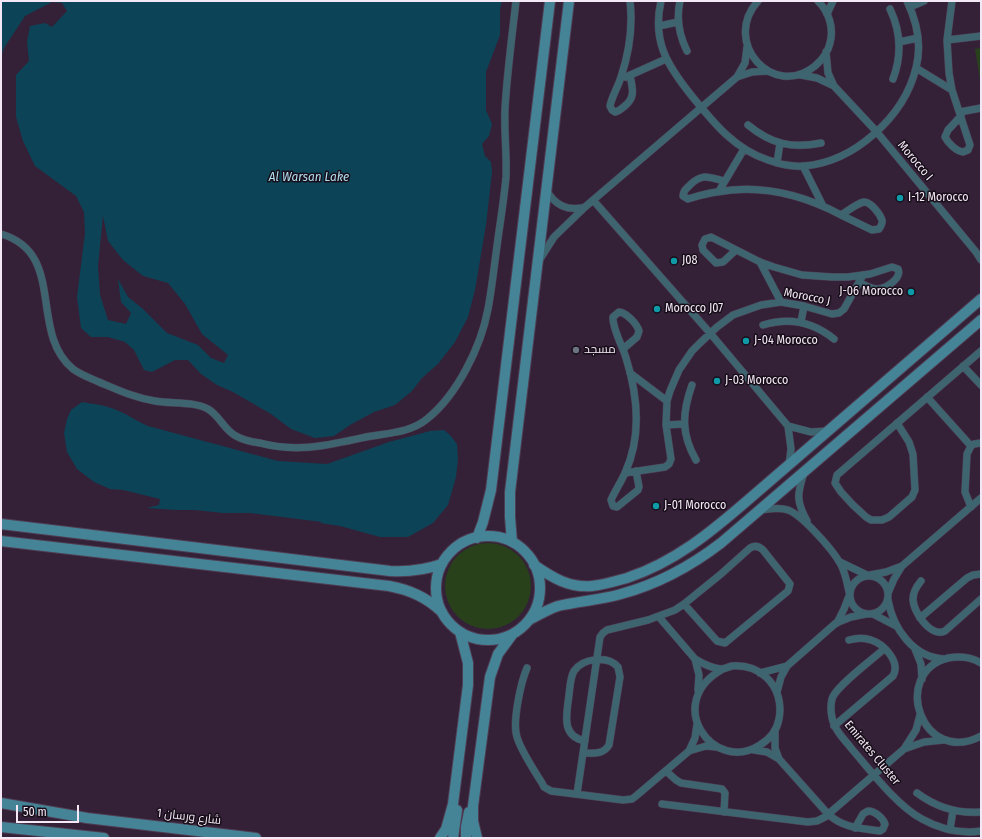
<!DOCTYPE html>
<html>
<head>
<meta charset="utf-8">
<style>
  body { margin:0 }
  #map { position:relative; width:982px; height:839px; overflow:hidden; background:#342138; font-family:"Fira Sans Condensed",sans-serif }
  canvas { display:block }
  .frame { position:absolute; inset:0; border:2px solid #f4e7f6; pointer-events:none }
  .scale { position:absolute; left:16px; top:805px; width:63px; height:18px; box-sizing:border-box; border:2px solid #f4e7f6; border-top:0; padding-left:5px; font-size:12px; line-height:14px; white-space:nowrap; color:#f4e7f6; -webkit-text-stroke:3px #170e19; paint-order:stroke }
</style>
</head>
<body>
<div id="map">
<canvas width="982" height="839"></canvas>
<div class="frame"></div>
<div class="scale">50 m</div>
</div>
<script>
const g = document.querySelector('canvas').getContext('2d');
g.lineJoin = 'round';
function fill(path, color) { g.fillStyle = color; g.fill(path, 'evenodd'); }
function trace(path, color, width, dash) { g.strokeStyle = color; g.lineWidth = width; g.lineCap = dash ? 'butt' : 'round'; g.setLineDash(dash || []); g.stroke(path); }
function label(font, color, halo, rows, align = 'center') {
  g.font = font + ' "Fira Sans Condensed",Cairo,sans-serif'; g.lineWidth = 3; g.setLineDash([]); g.textBaseline = 'middle'; g.strokeStyle = halo; g.fillStyle = color; for (const [text, x, y, turn = 0] of rows) {
    g.save(); g.translate(x, y); g.rotate((+turn || 0) * Math.PI / 180); g.textAlign = isNaN(turn) ? turn : align; if (halo) g.strokeText(text, 0, 0); g.fillText(text, 0, 0); g.restore();
  }
}
fill(new Path2D(`
  M981,48V85L975,49Z
  M445 586a43 43 0 1 1 86 0a43 43 0 1 1-86 0Z`), '#29411b');
fill(new Path2D(`
  M1,1H502L500,9V35L486,72V110L492,124L489,136L482,144L485,156L491,162L492,172L486,225L475,290L468,317L455,342L438,364L422,378L412,391L395,405L374,412L350,425L334,436L315,438L291,429L271,414L233,392L217,385L201,374L188,360H175L152,372L144,370L134,350L125,342L108,337H91L81,328L77,297L85,233L84,212L76,196L35,166L23,141L16,117V75L29,61L27,42L30,26L45,23L52,27L67,11L62,3L52,2L25,16L4,48L1,57ZM103,216L108,241L123,260L143,276L168,283L185,304L202,334L228,355L224,363L211,358L198,345L167,333L143,309L128,297L118,279L121,302L131,313L126,324L108,320L100,295L98,266Z
  M82,402C93,404 104,405 114,409C126,413 136,421 148,426L278,461L327,464L389,442L430,431L444,430L450,435L457,444L458,459L456,477L448,505L433,523L408,537H380L340,526L320,523L322,522L250,513H223L195,510H176L147,508L159,505L160,499L123,490L110,489L94,482L77,469L67,452L64,433L67,419L71,410Z`), '#0d4356');
const street = new Path2D(`
  M661,1C652,41 667,65 691,95C713,122 734,149 768,160C779,164 792,167 804,166C854,162 904,117 916,68C922,45 917,22 907,1
  M680,1C676,19 679,35 687,51
  M758,1C721,42 773,100 815,66C822,60 828,52 830,43C834,28 829,12 818,1
  M952,1L947,40L949,73L952,90L969,142L970,145L968,150L963,152C956,151 948,143 945,137L948,130L961,116
  M910,7L924,1
  M890,9C901,32 902,55 893,79
  M827,14L833,1
  M659,26L678,22
  M947,40L981,36
  M899,42L918,38
  M826,52L828,73L834,86L876,131L976,252L981,260
  M916,68L952,90
  M630,75C632,87 636,96 626,105C622,108 620,111 615,112L612,110L610,106C612,96 618,87 621,77C629,53 633,27 630,1
  M801,75L817,78L834,86
  M626,77L666,59
  M737,77L752,72L767,71
  M960,112L981,108
  M748,125C771,144 792,149 821,143
  M777,163L780,143
  M803,166L823,206
  M724,181C708,177 702,173 690,185C686,189 683,191 683,196L688,199C698,196 707,193 717,192C761,184 803,195 841,215C848,211 857,203 864,202C871,202 880,214 882,220C883,223 881,226 879,229L872,230L841,215
  M546,189C554,205 568,212 585,207
  M719,191L744,149
  M593,200L710,333L788,426L791,449L789,465
  M1,234C67,253 28,332 73,369C81,375 90,378 99,382C118,390 135,398 155,401C172,404 193,401 208,409C220,416 224,430 236,436C243,440 252,442 260,443C299,453 328,445 366,437C387,433 410,433 427,419C457,395 481,347 488,309C492,288 494,267 497,246C500,223 504,200 506,177C507,155 504,132 505,109C507,73 512,37 516,1
  M736,250L723,262L716,263L703,250L702,245L705,239L711,237L760,262L774,267L802,275L832,277H848L870,274L892,267L898,269C902,278 886,289 877,289C871,289 864,285 859,282
  M540,259L554,237L585,207L737,77L745,63L747,47
  M760,262L781,302
  M801,322L804,306
  M763,325C789,317 813,322 834,339
  M623,349L637,337L639,331C637,324 627,313 619,312L613,317C612,328 623,347 626,358C638,396 642,436 625,473C621,482 615,491 611,500L613,506L617,507L638,490L639,487L636,471
  M963,366L981,385
  M630,373L667,401
  M692,385C682,413 681,434 696,460
  M927,397L971,446
  M897,423L909,442L913,454L915,490L912,497L889,517L882,520H871L866,517L853,505L841,492L835,483L837,475L981,351
  M666,425L684,424
  M788,426L811,432L827,431
  M625,473L665,467L669,464L671,459L666,425L667,401L670,391L679,370L692,351L700,343L717,327L733,315L761,305L781,302L804,306L832,314L839,313L844,309L863,275
  M804,473C797,494 796,501 807,521
  M971,507L965,492L967,454L971,446L974,444L981,443
  M760,510C769,509 779,507 788,510C802,515 832,549 840,563C845,571 847,582 849,592
  M840,562L867,575
  M870,575L886,572L902,566L981,498
  M850 595a19 19 0 1 1 38 0a19 19 0 1 1-38 0Z
  M921,581C916,587 913,592 913,599C913,612 931,638 945,631L981,599
  M888,593L894,579L902,566
  M888,600C893,628 913,658 945,659
  M873,614L896,626
  M659,617L695,659C703,664 711,668 721,669C725,669 728,667 732,666C745,665 757,669 766,677C778,688 782,704 779,719C777,730 770,739 760,745C713,775 662,702 723,669
  M920,618L967,578L973,575L981,574
  M837,623L844,609L849,596
  M884,649C873,659 835,687 832,699C830,707 831,719 835,726C838,734 846,741 851,748C870,770 897,806 922,819C940,829 960,834 981,831
  M915,649L921,664L922,679
  M695,659L699,675L698,690
  M981,663C971,657 959,656 948,658C890,673 922,767 981,736
  M527,668C521,682 512,722 517,737C521,751 534,770 542,783L544,787L551,791L623,800L632,799L636,796L689,751L695,738L697,724
  M760,673L787,666
  M777,692L781,677L787,666L836,623L851,617L866,614
  M834,726L893,676C901,662 884,644 871,640C863,637 856,638 849,640
  M775,730V748L779,759
  M904,749L924,742L943,740
  M754,750L767,752L779,759L828,814C843,828 860,828 880,831L883,829L885,824C883,818 875,811 868,811L863,814L855,828
  M689,751L706,746L716,747
  M583,753C593,753 603,755 609,745L620,677L618,667C608,655 583,658 574,671C570,678 570,688 569,695C567,713 560,736 585,741
  M666,771L676,780L681,783L722,789L725,793L724,812
  M917,793C936,807 957,814 981,812
  M577,794L600,637L603,633L607,630L648,620L675,610L684,604L721,574L750,548C755,545 759,546 763,550L790,584L788,591L725,643L717,641L684,604
  M662,804L808,822L817,821L825,817L904,749L916,730L920,715
  M950,830L953,810`);
const secondary = new Path2D(`
  M1,524L390,571C408,572 425,570 442,564
  M436 588a52 52 0 1 1 104 0a52 52 0 1 1-104 0Z
  M477,538L483,522L491,490L550,1
  M1,541L389,586C410,590 426,597 442,612
  M512,542L510,517V492L569,1
  M534,565C553,578 569,588 592,586C604,585 616,581 627,578C675,562 711,532 748,500C775,477 801,454 828,431C879,387 930,343 981,299
  M531,619C540,614 549,609 558,606C579,601 601,600 621,594C658,584 691,566 721,543L981,320
  M1,803L87,818L256,838
  M1,827L104,838
  M440,838L446,829L453,804L468,685V663L460,632
  M453,838L457,810
  M466,838V827L469,812
  M477,838L473,821V806L490,677L498,654L512,635`);
trace(street, '#4f3d53', 8);
trace(secondary, '#4f3d53', 12);
trace(street, '#3e6470', 7);
trace(secondary, '#458497', 10);
for (const [x, y, r, color] of [
  [900,198,4,"#0f9aa8"],
  [674,261,4,"#0f9aa8"],
  [911,292,4,"#0f9aa8"],
  [657,309,4,"#0f9aa8"],
  [746,341,4,"#0f9aa8"],
  [576,350,4,"#6b7280"],
  [717,381,4,"#0f9aa8"],
  [656,506,4,"#0f9aa8"]
]) { const dot = new Path2D(); dot.arc(x, y, r, 0, 2 * Math.PI); g.fillStyle = color; g.fill(dot); trace(dot, '#170e19', 1.5); }
label('12px', '#f4e7f6', '#170e19', [
  ["Morocco I",915,161,50],
  ["Morocco J",807,297,11],
  ["Emirates Cluster",872,753,50],
  ["شارع ورسان 1",189,817,7]
]);
label('12px', '#f4e7f6', '#170e19', [
  ["I-12 Morocco",908,198],
  ["J08",682,261],
  ["J-06 Morocco",903,292,"right"],
  ["Morocco J07",665,309],
  ["J-04 Morocco",754,341],
  ["مسجد",584,350],
  ["J-03 Morocco",725,381],
  ["J-01 Morocco",664,506]
], 'left');
label('italic 13px', '#b2def2', '#170e19', [
  ["Al Warsan Lake",309,177]
]);
</script>
</body>
</html>
